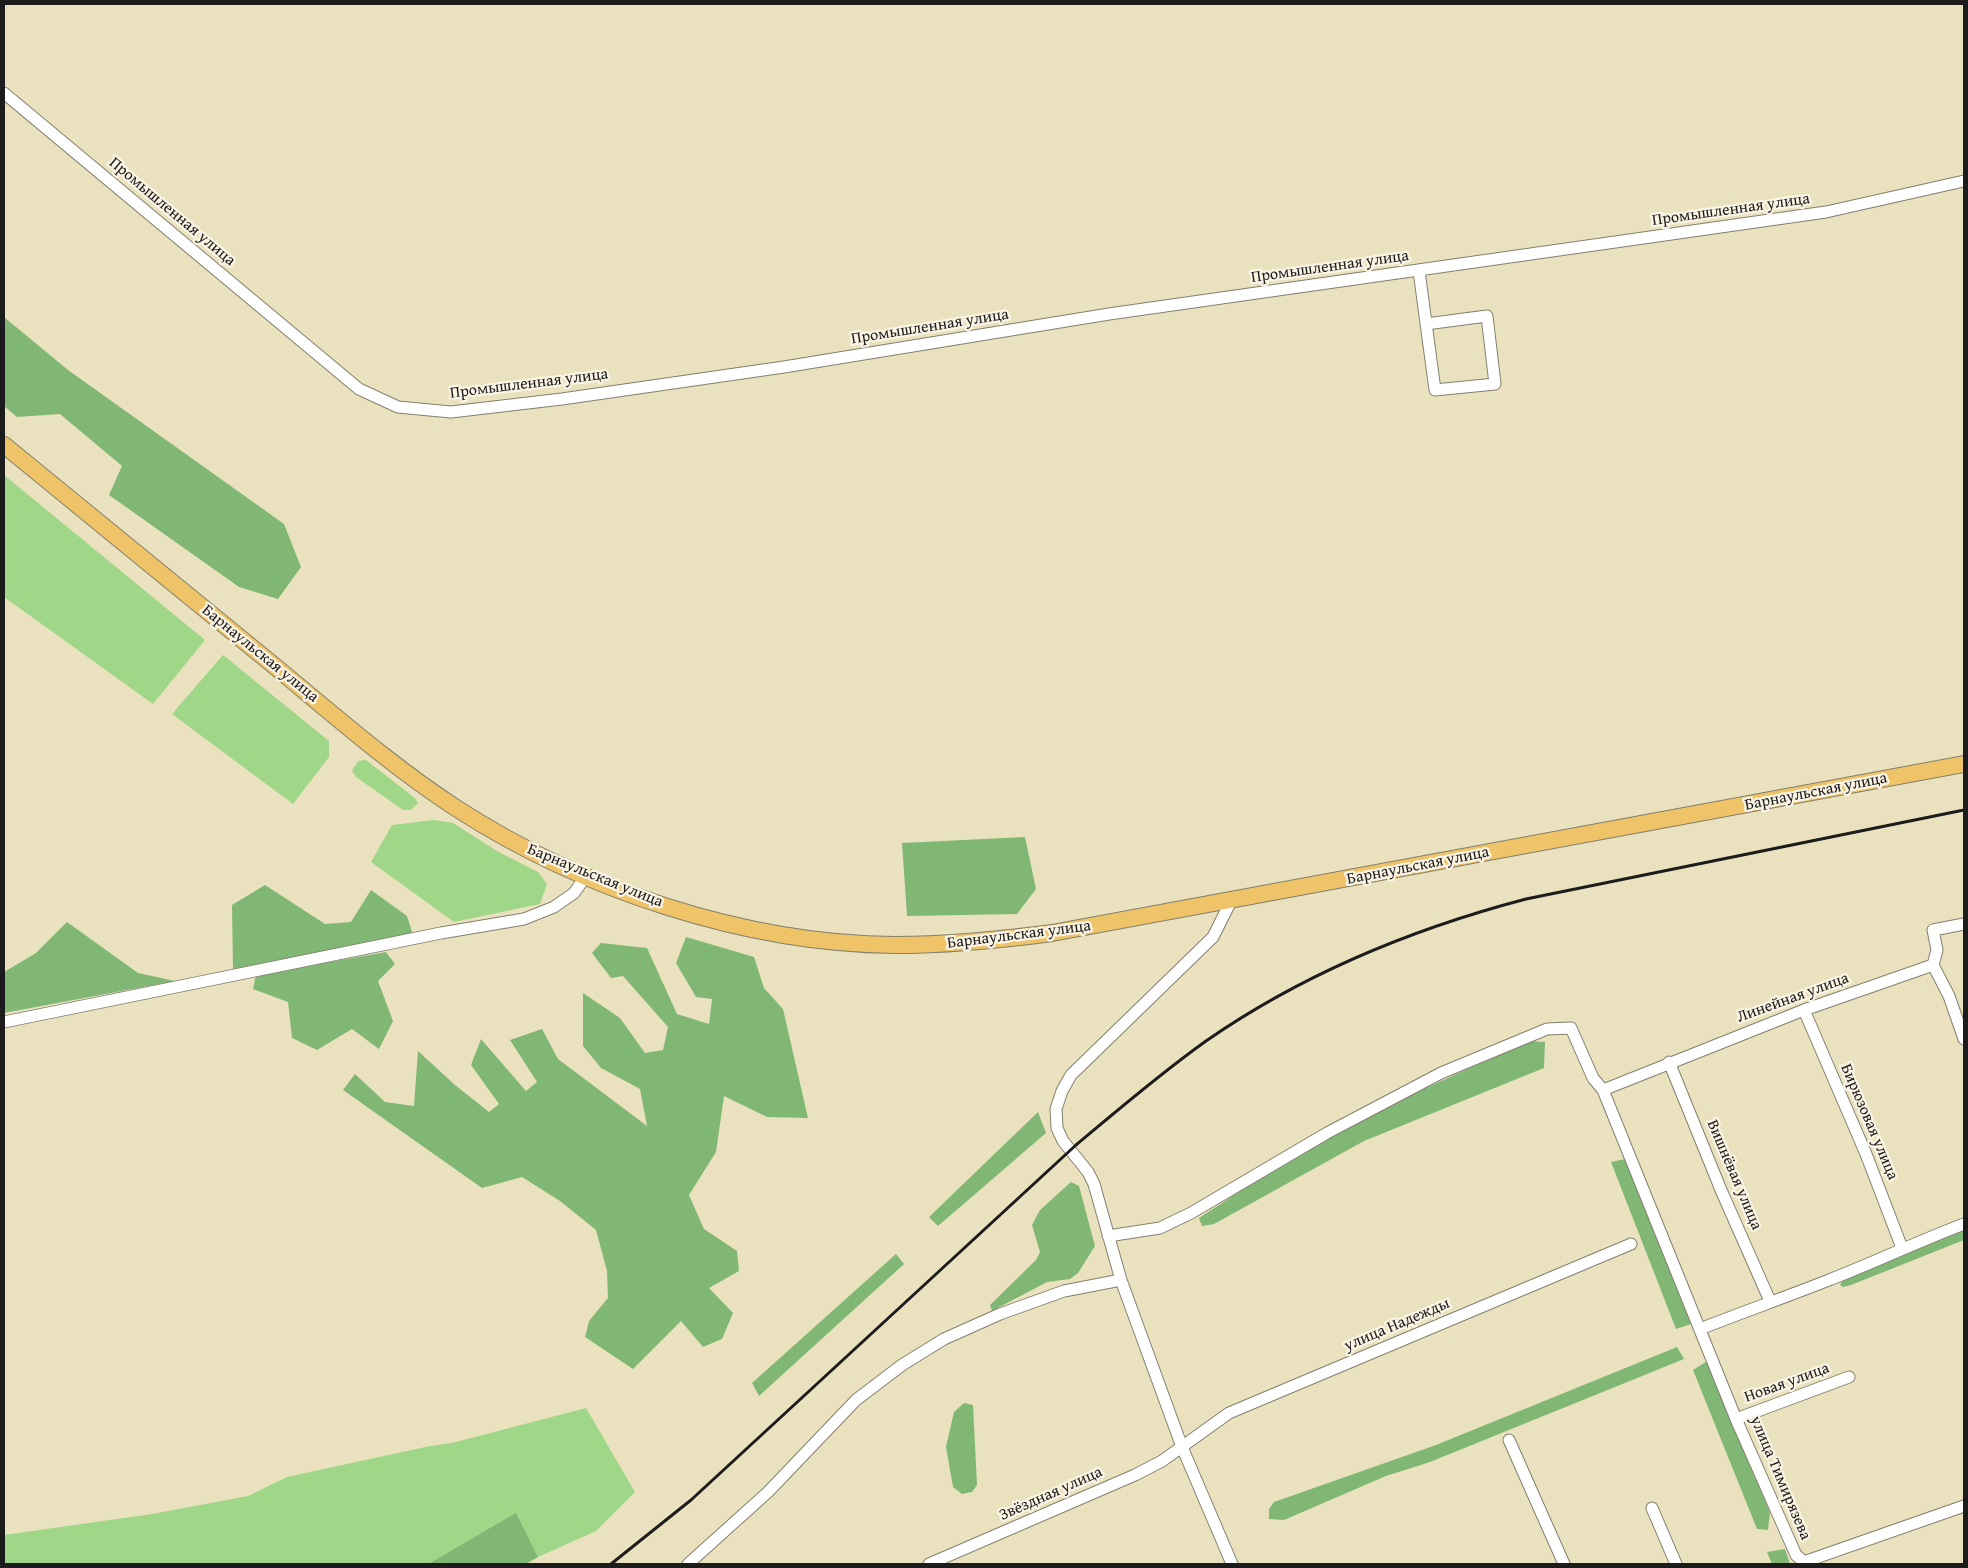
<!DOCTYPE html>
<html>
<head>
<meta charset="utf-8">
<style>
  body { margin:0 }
  #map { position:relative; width:1968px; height:1568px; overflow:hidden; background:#eae2bf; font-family:"Gentium Book Plus",serif }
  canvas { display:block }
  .frame { position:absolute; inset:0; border:5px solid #1c1c1c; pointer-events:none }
</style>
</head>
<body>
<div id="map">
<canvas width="1968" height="1568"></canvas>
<div class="frame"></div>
</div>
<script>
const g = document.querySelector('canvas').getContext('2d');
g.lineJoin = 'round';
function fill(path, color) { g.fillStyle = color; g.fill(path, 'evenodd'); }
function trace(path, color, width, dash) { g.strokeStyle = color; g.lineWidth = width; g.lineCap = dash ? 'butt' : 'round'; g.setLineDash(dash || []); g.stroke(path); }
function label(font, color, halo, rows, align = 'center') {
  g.font = font + ' "Gentium Book Plus",serif'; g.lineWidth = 4.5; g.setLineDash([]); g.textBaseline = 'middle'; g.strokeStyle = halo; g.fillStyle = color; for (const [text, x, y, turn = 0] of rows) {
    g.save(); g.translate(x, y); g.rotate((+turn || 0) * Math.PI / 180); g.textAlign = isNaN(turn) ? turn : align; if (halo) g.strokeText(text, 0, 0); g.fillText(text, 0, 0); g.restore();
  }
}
fill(new Path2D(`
  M4,475L205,640L153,704L4,597Z
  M223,655L329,741V757L293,804L172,714Z
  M366,760L415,798L418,803L411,810H403L356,777L352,771L358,761Z
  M434,820L453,823L497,851L538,872L547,884L540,904L454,922L371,862L392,825Z
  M586,1408L635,1492L596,1531L538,1557L516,1514L428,1564H4V1535L152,1514L248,1496L287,1477L430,1446L452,1443Z`), '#a0d687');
fill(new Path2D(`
  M4,317L68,370L284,524L301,567L278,599L239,587L109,495L122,466L60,414L17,417L4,406Z
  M1025,837L1036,889L1017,914L907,916L902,843Z
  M265,885L325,924L351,922L371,890L407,916L413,935L233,970L232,905Z
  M67,922L138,973L175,981L4,1013V972L36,953Z
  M686,937L754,957L764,988L783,1009L808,1118L767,1117L724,1096L716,1152L689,1195L704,1229L737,1251L739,1271L709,1288L733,1313L722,1339L703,1347L681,1321L633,1369L585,1337L589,1321L608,1298L607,1271L596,1230L560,1201L522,1177L482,1188L343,1090L355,1074L385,1102L414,1106L418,1051L455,1085L489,1112L499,1104L471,1065L481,1039L526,1091L537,1082L510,1040L542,1029L558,1059L647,1126L640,1089L601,1068L583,1046V993L620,1018L645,1053L663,1050L668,1027L623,976L611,978L592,953L601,943L647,948L677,1014L709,1024L712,999L696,997L676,963Z
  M386,952L395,964L378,981L393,1021L379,1049L352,1029L317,1050L292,1038L288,1002L253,989L256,975Z
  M1529,1041L1545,1042L1544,1068L1364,1141L1214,1224L1202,1226L1199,1218L1334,1130Z
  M1038,1112L1046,1133L938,1226L929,1217Z
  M1625,1159L1691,1324L1676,1329L1611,1162Z
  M1071,1182L1079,1186L1095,1246L1078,1273L1070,1279L1047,1282L992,1311L990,1305L1036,1260L1040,1252L1032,1225L1040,1210Z
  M1964,1230V1240L1851,1285L1843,1287L1840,1285L1843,1279Z
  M896,1254L904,1264L759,1396L752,1383Z
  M1677,1347L1684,1359L1430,1462L1386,1476L1284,1520L1269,1519V1509L1274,1502L1436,1445Z
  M1709,1360L1770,1513L1768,1530L1757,1529L1693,1370Z
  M964,1403L973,1405L977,1485L972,1492L962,1494L953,1487L946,1447L954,1412Z
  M516,1513L538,1557L526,1564H428Z
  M1785,1549L1790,1564H1772L1767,1552Z`), '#80b774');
const minor = new Path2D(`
  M4,93L359,389L398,407L451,412L562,399L784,367L1109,314L1826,212L1964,181
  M1419,271L1435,390L1495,384L1487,316L1426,324
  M1231,901L1213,937L1071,1075L1062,1091L1056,1109L1057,1128L1063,1141L1088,1172L1094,1184L1121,1280L1182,1447L1232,1564
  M1933,965L1949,996L1964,1039
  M1804,1010L1866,1154L1902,1248
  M4,1022L441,933L524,919L554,907L574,893L586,876
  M1669,1062L1721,1190L1770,1301
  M1603,1090L1804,1010L1933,965L1937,950L1933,930L1964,924
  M1108,1236L1160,1228L1191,1213L1327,1133L1441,1073L1547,1029L1571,1028L1593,1078L1603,1090L1736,1419L1796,1555L1804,1562L1964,1506
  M1700,1329C1743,1312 1786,1297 1829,1280C1875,1262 1919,1241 1964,1224
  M1736,1419L1849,1377
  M1509,1440L1564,1564
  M1652,1508L1676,1564
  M688,1564L768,1492L856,1400L902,1365L944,1339L1000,1314L1064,1291L1121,1280
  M929,1564L1135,1475L1162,1461L1229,1413L1631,1244`);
const highway = new Path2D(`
  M4,445C90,515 175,585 261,655C325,707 387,763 456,808C581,889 745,944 895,945C948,945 999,940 1052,933L1964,764`);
trace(minor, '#837f6e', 13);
trace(highway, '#837f6e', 18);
trace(minor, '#fff', 11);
trace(highway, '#efc469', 16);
trace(new Path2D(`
  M611,1564L691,1500L1076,1145C1119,1109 1161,1073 1206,1041C1304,973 1412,929 1526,899L1964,810`), '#1c1c1c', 3);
label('16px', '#1c1c1c', '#fcf5e5', [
  ["Промышленная улица",1731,210,-8],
  ["Промышленная улица",172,212,40],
  ["Промышленная улица",1330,267,-8],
  ["Промышленная улица",930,327,-9],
  ["Промышленная улица",529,384,-7],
  ["Барнаульская улица",260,654,39],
  ["Барнаульская улица",1816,792,-11],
  ["Барнаульская улица",1418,866,-11],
  ["Барнаульская улица",595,876,22],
  ["Барнаульская улица",1019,935,-7],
  ["Линейная улица",1793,998,-20],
  ["Бирюзовая улица",1869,1122,67],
  ["Вишнёвая улица",1734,1175,67],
  ["улица Надежды",1397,1325,-23],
  ["Новая улица",1787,1383,-20],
  ["улица Тимирязева",1780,1478,67],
  ["Звёздная улица",1051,1494,-24]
]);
</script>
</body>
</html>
